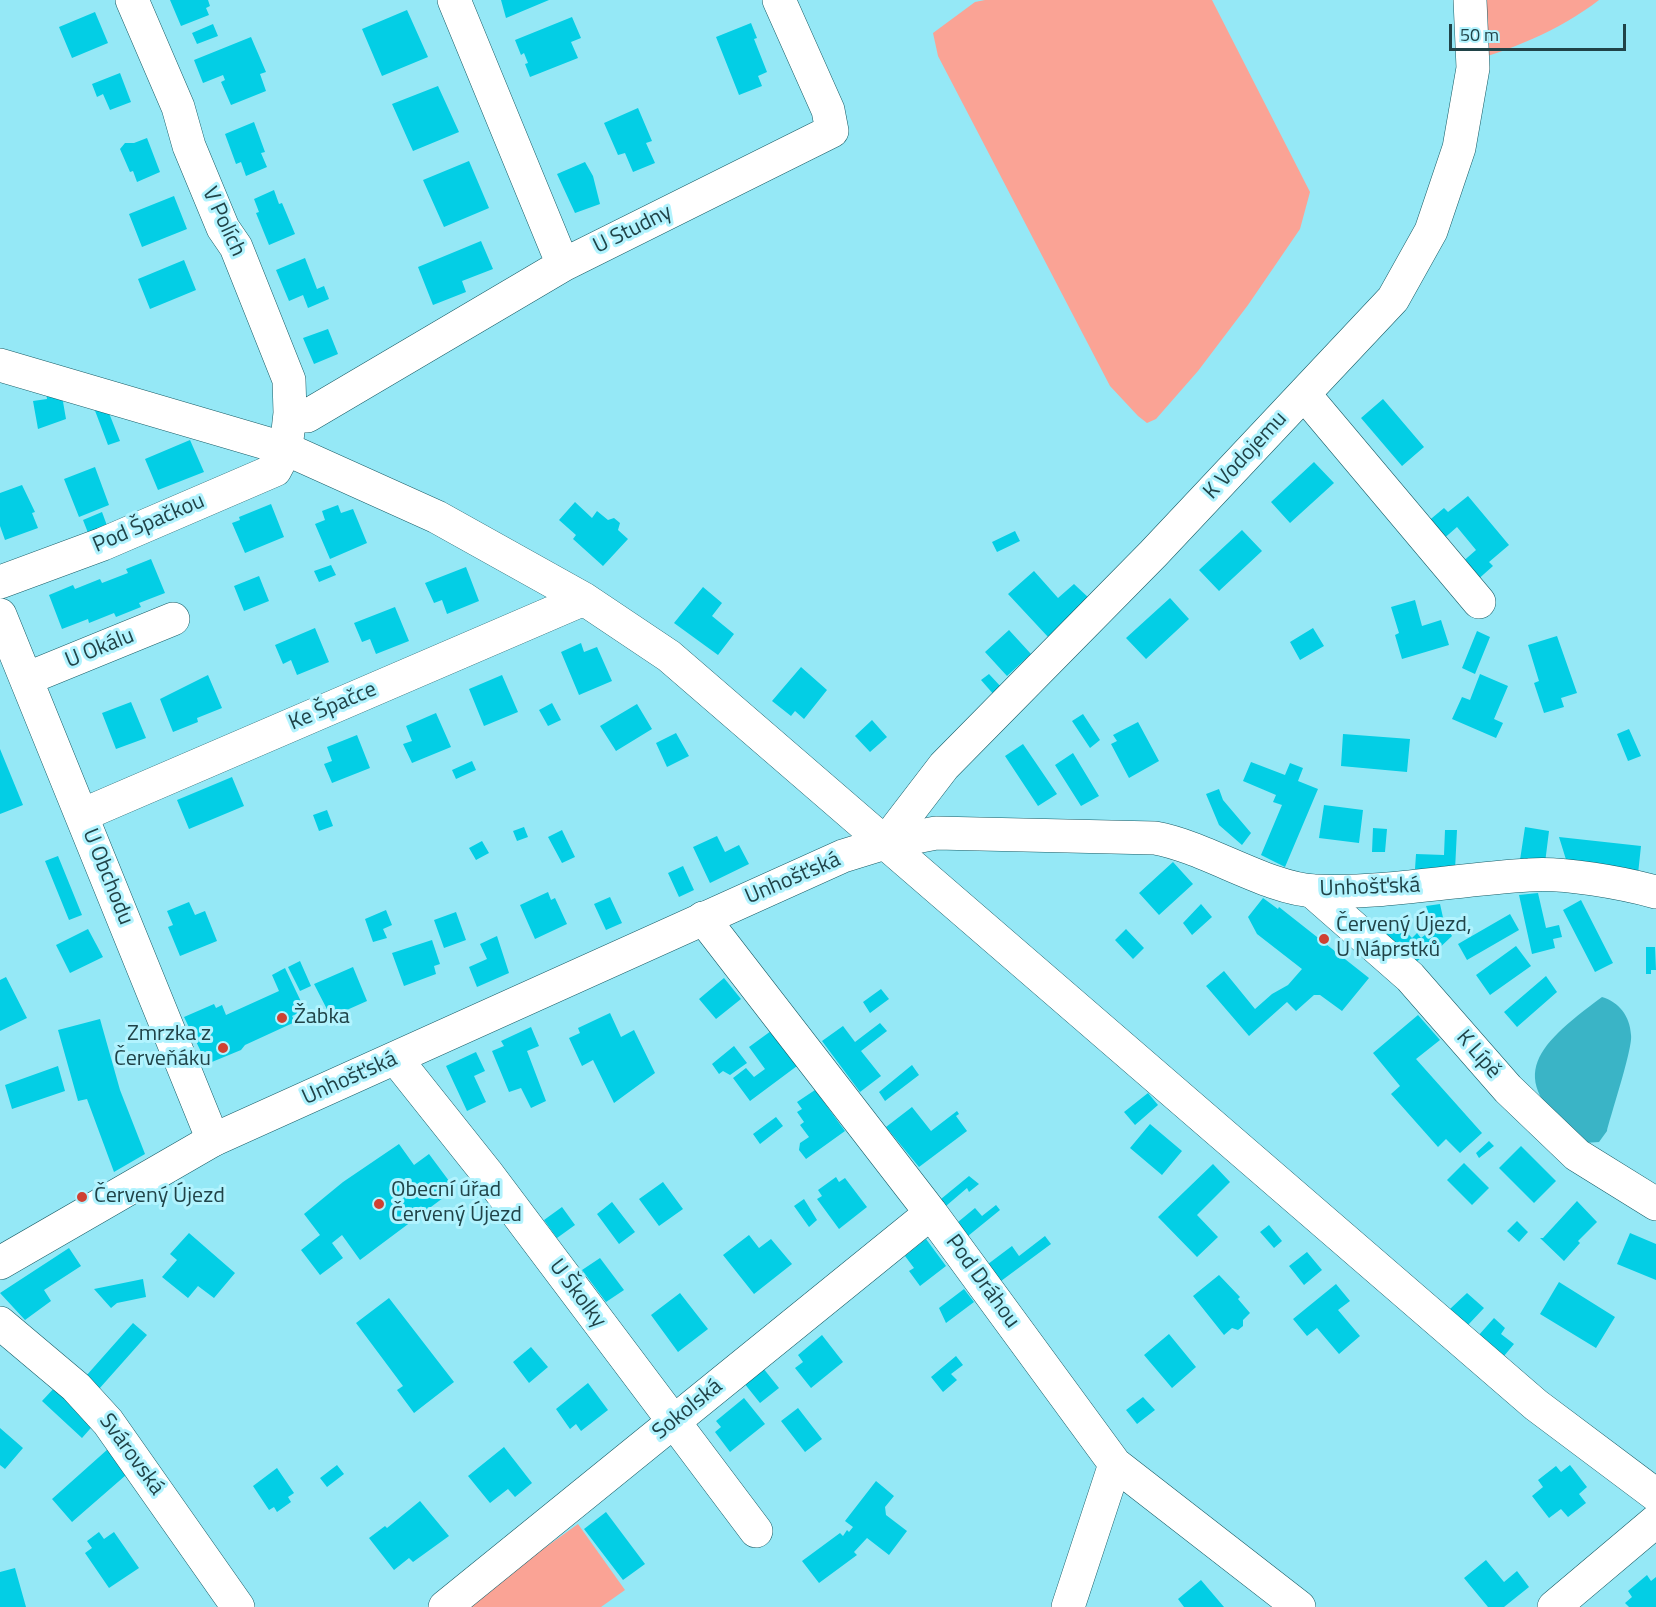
<!DOCTYPE html>
<html>
<head>
<meta charset="utf-8">
<style>
  body { margin:0 }
  #map { position:relative; width:1656px; height:1607px; overflow:hidden; background:#95e8f6; font-family:"Titillium Web",sans-serif }
  canvas { display:block }
  .scale { position:absolute; left:1449px; top:24px; width:177px; height:27px; box-sizing:border-box; border:3px solid #204348; border-top:0; padding-left:8px; font-size:18px; line-height:21px; white-space:nowrap; color:#204348; -webkit-text-stroke:4px #b2f3fe; paint-order:stroke }
</style>
</head>
<body>
<div id="map">
<canvas width="1656" height="1607"></canvas>
<div class="scale">50 m</div>
</div>
<script>
const g = document.querySelector('canvas').getContext('2d');
g.lineJoin = 'round';
function fill(path, color) { g.fillStyle = color; g.fill(path, 'evenodd'); }
function trace(path, color, width, dash) { g.strokeStyle = color; g.lineWidth = width; g.lineCap = dash ? 'butt' : 'round'; g.setLineDash(dash || []); g.stroke(path); }
function label(font, color, halo, rows, align = 'center') {
  g.font = font + ' "Titillium Web",sans-serif'; g.lineWidth = 6; g.setLineDash([]); g.textBaseline = 'middle'; g.strokeStyle = halo; g.fillStyle = color; for (const [text, x, y, turn = 0] of rows) {
    g.save(); g.translate(x, y); g.rotate((+turn || 0) * Math.PI / 180); g.textAlign = isNaN(turn) ? turn : align; if (halo) g.strokeText(text, 0, 0); g.fillText(text, 0, 0); g.restore();
  }
}
fill(new Path2D(`
  M985,0H1212L1310,192L1300,229L1248,305L1198,371L1156,419L1147,423L1138,416L1110,386L938,56L933,33L975,2Z
  M1458,0H1599C1559,31 1509,51 1460,64Z
  M578,1524L625,1590L601,1607H467L465,1605Z`), '#faa395');
fill(new Path2D(`
  M1602,997C1619,1002 1630,1016 1631,1035C1633,1048 1611,1114 1607,1131L1599,1142L1584,1143C1503,1079 1532,1049 1602,997Z`), '#3ab4c6');
fill(new Path2D(`
  M170,0H208L210,6L206,8L209,15L181,26Z
  M501,0H549L506,18Z
  M407,10L428,57L382,76L362,29Z
  M95,12L108,43L72,58L59,27Z
  M572,17L581,38L571,42L578,58L530,77L525,64L528,63L524,53L521,55L515,40Z
  M751,23L757,38L754,39L767,72L758,76L762,86L739,95L716,37Z
  M213,24L218,36L197,44L192,33Z
  M251,37L266,72L260,74L266,91L231,105L221,82L225,80L223,75L203,83L194,60Z
  M120,73L131,102L110,110L103,94L97,97L92,84Z
  M438,86L459,132L413,151L392,104Z
  M638,108L652,141L646,143L655,163L633,172L625,153L618,155L604,123Z
  M254,122L265,152L261,153L267,167L246,176L241,162L236,164L225,134Z
  M147,138L160,172L137,182L133,171L130,172L120,149L125,143H134Z
  M469,161L489,208L444,227L423,180Z
  M585,162L593,176L600,204L575,213L557,174Z
  M274,190L279,204L282,203L295,234L269,245L256,213L259,212L254,199Z
  M174,196L187,229L142,247L129,214Z
  M481,241L493,269L462,281L466,292L433,305L418,267Z
  M305,258L317,289L324,286L329,299L308,308L303,295L289,301L276,270Z
  M184,260L196,290L150,309L138,279Z
  M328,329L338,354L314,364L303,338Z
  M46,390L62,396L66,419L38,429L33,401L47,399Z
  M1383,399L1424,447L1402,466L1361,418Z
  M94,408L109,413L120,441L108,445Z
  M190,440L204,472L158,490L145,459Z
  M1314,462L1334,483L1290,523L1271,502Z
  M95,467L109,505L79,517L64,479Z
  M22,485L35,512L32,513L38,528L5,540L0,526V493Z
  M1468,496L1509,545L1489,562L1493,566L1475,582L1460,564L1476,550L1457,527L1441,541L1426,523L1444,508L1448,512Z
  M575,502L592,518L597,511L608,520L614,518L620,523L618,530L628,539L603,566L573,539L576,535L559,520Z
  M271,504L284,537L245,553L232,523L240,520L239,517Z
  M338,505L341,513L353,509L367,543L330,559L315,524L325,520L322,511Z
  M102,512L109,531L90,538L83,520Z
  M1242,530L1262,551L1219,591L1199,570Z
  M1015,531L1020,541L997,552L992,542Z
  M151,559L165,593L139,603L141,607L116,617L114,613L89,623L88,619L62,629L49,595L73,585L75,589L100,579L102,583L128,573L126,569Z
  M331,565L336,575L319,582L314,571Z
  M466,567L479,601L447,614L442,600L434,603L425,583Z
  M1034,571L1058,598L1074,584L1091,600L1049,638L1008,594Z
  M259,576L269,601L244,611L234,586Z
  M703,587L722,603L712,616L734,634L718,655L674,623Z
  M1170,598L1189,619L1146,659L1126,638Z
  M1415,600L1422,626L1441,620L1449,645L1402,659L1395,635L1399,633L1391,607Z
  M395,607L409,641L376,654L370,639L362,642L354,623Z
  M315,628L329,662L297,675L291,660L283,664L275,645Z
  M1313,628L1324,646L1300,660L1290,642Z
  M1009,630L1031,654L1007,676L985,652Z
  M1477,631L1490,637L1475,674L1462,668Z
  M1557,636L1577,693L1561,698L1564,707L1544,713L1534,683L1539,681L1528,645Z
  M581,643L584,652L597,647L612,681L579,695L561,652Z
  M801,667L827,690L804,719L795,711L791,716L772,701Z
  M989,674L1003,689L995,696L981,680Z
  M1480,674L1508,686L1494,719L1503,723L1496,738L1452,719L1462,697L1470,700Z
  M208,675L222,708L197,718L198,722L173,732L160,699Z
  M502,675L518,712L484,726L469,689Z
  M131,702L146,738L116,749L102,713Z
  M552,703L561,720L548,726L539,710Z
  M637,704L652,729L616,751L600,726Z
  M436,713L451,747L412,763L403,744L412,741L406,726Z
  M1083,714L1100,740L1090,748L1072,721Z
  M872,720L887,737L870,752L855,736Z
  M1138,722L1159,761L1129,778L1111,744L1117,741L1113,735Z
  M1629,729L1641,756L1628,761L1617,734Z
  M676,733L689,756L667,767L656,743Z
  M1343,734L1410,739L1407,772L1341,766Z
  M357,735L370,768L332,783L324,764L332,761L327,747Z
  M1023,744L1057,794L1038,806L1005,756Z
  M0,749L23,805L0,814Z
  M1073,753L1099,796L1081,806L1055,765Z
  M472,761L476,770L456,779L452,770Z
  M1251,762L1285,775L1290,763L1303,768L1298,781L1318,789L1285,867L1261,855L1282,805L1273,802L1276,795L1243,781Z
  M232,777L244,806L189,829L177,800Z
  M1219,789L1223,800L1251,833L1242,845L1219,825L1206,794Z
  M1324,805L1363,810L1359,843L1319,838Z
  M327,810L333,826L319,831L313,815Z
  M524,827L528,837L517,841L513,831Z
  M1525,827L1549,831L1545,863L1520,860Z
  M1373,828L1387,829L1385,852H1372Z
  M562,830L575,857L562,863L548,837Z
  M1445,830H1457L1455,870L1415,869L1416,854L1444,855Z
  M717,836L725,852L739,845L749,864L710,883L693,847Z
  M1559,837L1641,846L1638,874L1568,866Z
  M482,841L489,853L476,860L469,848Z
  M58,856L82,915L69,920L45,861Z
  M1173,862L1193,884L1159,915L1139,893Z
  M683,866L694,890L679,897L668,873Z
  M548,892L551,900L555,898L567,924L535,939L520,905Z
  M1538,893L1546,928L1559,925L1562,937L1553,939L1555,948L1532,954L1519,895Z
  M610,897L622,923L606,930L594,904Z
  M1263,898L1278,909L1279,907L1369,978L1342,1011L1320,995H1314L1296,1011L1287,1002L1249,1036L1206,986L1224,971L1255,1009L1272,994L1288,985L1302,969L1257,934L1248,917Z
  M1581,900L1613,963L1595,972L1563,910Z
  M189,902L195,915L205,911L217,941L180,956L168,927L173,925L167,911Z
  M1201,904L1212,917L1192,935L1183,923Z
  M1440,904L1444,922L1452,936L1434,953L1431,949L1414,964L1385,933L1397,922L1412,938L1417,933L1421,938L1434,928L1426,906Z
  M386,910L392,925L383,929L387,938L373,942L365,919Z
  M456,912L466,940L444,948L434,920Z
  M1510,914L1519,930L1467,960L1458,944Z
  M88,929L103,957L70,973L56,945Z
  M1126,929L1144,948L1133,959L1115,940Z
  M497,936L509,973L477,987L469,967L487,959L480,944Z
  M432,940L440,964L434,966L436,974L404,986L392,953Z
  M1516,946L1531,966L1490,995L1476,975Z
  M1646,947H1655L1656,970H1651V974H1646Z
  M300,961L311,986L300,991L288,967Z
  M353,967L367,1001L331,1017L314,984Z
  M285,968L305,1010L292,1016L295,1022L245,1045L241,1050L207,1064L184,1017L214,1004L216,1008L222,1005L226,1015L279,991L272,975Z
  M1546,976L1557,992L1517,1027L1504,1012Z
  M6,977L27,1018L0,1031V980Z
  M724,978L741,999L716,1019L699,999Z
  M881,989L889,999L870,1013L863,1002Z
  M610,1013L621,1037L634,1030L655,1073L614,1103L593,1060L582,1066L569,1038L580,1033L578,1028Z
  M1418,1015L1440,1040L1416,1059L1482,1133L1460,1153L1446,1139L1438,1147L1391,1094L1400,1086L1373,1053Z
  M100,1019L120,1090L145,1154L114,1172L87,1099L78,1101L58,1030Z
  M880,1023L887,1031L861,1051L881,1076L860,1092L822,1041L843,1026L855,1042Z
  M531,1027L539,1046L527,1051L546,1101L531,1108L521,1088L509,1092L492,1051L504,1046L501,1041Z
  M771,1031L797,1066L750,1101L733,1078L746,1068L754,1077L765,1069L749,1047Z
  M734,1046L747,1063L730,1075L723,1071L719,1074L712,1064Z
  M476,1052L485,1071L474,1076L486,1102L467,1111L446,1066Z
  M912,1065L919,1075L885,1101L879,1092Z
  M58,1066L65,1091L12,1109L5,1085Z
  M815,1090L845,1131L806,1159L799,1150L800,1143L809,1137L800,1125L804,1122L797,1112L802,1109L797,1102Z
  M1148,1093L1158,1105L1135,1125L1124,1112Z
  M912,1107L931,1131L957,1111L959,1114L956,1116L967,1131L919,1167L886,1127Z
  M776,1117L783,1126L760,1144L753,1134Z
  M1150,1124L1182,1151L1162,1175L1130,1148Z
  M1489,1141L1494,1146L1479,1158L1476,1153Z
  M399,1144L414,1165L429,1154L455,1189L360,1260L342,1235L332,1243L343,1258L320,1275L301,1250L320,1235L304,1214L343,1182Z
  M1521,1146L1556,1181L1534,1203L1499,1168Z
  M1464,1163L1489,1188L1472,1205L1447,1180Z
  M1213,1164L1230,1182L1197,1215L1218,1237L1197,1257L1158,1217Z
  M969,1176L979,1184L969,1192L967,1188L946,1206L941,1199Z
  M836,1177L839,1182L845,1178L867,1207L839,1229L817,1199L822,1196L818,1190Z
  M663,1182L683,1209L659,1226L639,1199Z
  M804,1199L817,1220L809,1227L794,1206Z
  M1577,1201L1597,1222L1578,1241L1580,1243L1564,1261L1540,1238H1543Z
  M612,1202L635,1232L619,1244L597,1214Z
  M996,1205L1000,1210L968,1236L958,1222L975,1208L982,1216Z
  M562,1207L575,1225L557,1238L544,1220Z
  M1517,1221L1528,1232L1519,1242L1507,1231Z
  M1269,1225L1282,1241L1274,1248L1260,1232Z
  M189,1233L235,1273L214,1298L198,1286L188,1298L162,1277L177,1260L170,1254Z
  M1630,1233L1656,1244V1280L1617,1264Z
  M749,1235L759,1248L771,1239L792,1264L754,1294L723,1255Z
  M1045,1236L1051,1244L1001,1281L988,1264L1012,1246L1019,1256Z
  M926,1239L946,1266L920,1286L909,1271L914,1268L905,1256Z
  M69,1248L81,1266L44,1290L51,1301L25,1320L0,1293Z
  M1307,1252L1322,1270L1304,1285L1289,1266Z
  M600,1258L624,1290L606,1302L582,1270Z
  M1219,1275L1240,1297L1238,1299L1250,1313L1243,1320V1326L1238,1330L1232,1328L1224,1335L1193,1296Z
  M143,1279L146,1297L117,1303L111,1308L94,1289Z
  M1559,1282L1615,1317L1596,1348L1540,1314Z
  M1336,1284L1350,1301L1338,1310L1360,1336L1339,1354L1317,1328L1307,1336L1293,1319Z
  M964,1289L974,1302L946,1323L939,1308Z
  M680,1293L708,1329L678,1352L651,1315Z
  M1467,1293L1484,1308L1468,1325L1450,1309Z
  M389,1298L454,1382L414,1413L397,1390L403,1386L356,1323Z
  M1494,1318L1505,1328L1501,1334L1514,1344L1504,1356L1478,1336Z
  M133,1323L147,1335L99,1389L86,1376Z
  M1169,1334L1196,1367L1172,1388L1144,1355Z
  M822,1335L843,1362L811,1388L795,1368L803,1362L798,1355Z
  M531,1347L548,1367L529,1383L513,1362Z
  M956,1356L963,1365L951,1374L957,1380L943,1392L931,1377Z
  M755,1358L779,1388L760,1403L736,1373Z
  M588,1383L608,1410L581,1431L576,1424L570,1429L556,1409Z
  M56,1386L97,1421L82,1438L42,1401Z
  M1143,1397L1155,1410L1137,1424L1126,1410Z
  M744,1398L765,1424L730,1452L715,1432L721,1427L716,1421Z
  M798,1408L822,1439L805,1452L781,1421Z
  M0,1428L23,1448L5,1469L0,1465Z
  M504,1447L532,1483L515,1497L508,1489L490,1503L468,1476Z
  M108,1449L126,1475L72,1522L52,1499Z
  M337,1465L344,1474L327,1487L320,1478Z
  M1570,1465L1587,1487L1579,1494L1586,1503L1568,1517L1561,1509L1549,1518L1532,1496L1543,1487L1538,1480L1556,1466L1561,1472Z
  M277,1468L294,1493L288,1497L291,1502L277,1512L274,1507L269,1510L253,1486Z
  M876,1481L894,1496L885,1507L886,1515L907,1531L889,1555L867,1538L854,1552L857,1555L819,1583L802,1561L840,1533L843,1536L847,1530L849,1532L853,1527L845,1521Z
  M420,1501L449,1536L413,1562L409,1558L394,1570L369,1538L385,1526L387,1528Z
  M606,1512L645,1564L623,1580L584,1529Z
  M99,1532L104,1539L114,1532L139,1568L109,1588L85,1553L92,1548L87,1541Z
  M1486,1560L1504,1582L1517,1571L1529,1587L1504,1607H1488L1464,1578Z
  M15,1568L26,1607H0V1572Z
  M1647,1575L1651,1581L1656,1577V1607H1629L1625,1603L1632,1597L1628,1591Z
  M1201,1580L1224,1607H1184L1178,1599Z`), '#03cee5');
const minor = new Path2D(`
  M454,0L563,265L832,131L828,110L779,0
  M0,365L286,449L437,517L584,599L669,656L1536,1405L1656,1495
  M1304,394L1479,602
  M290,413L307,416L563,265
  M0,582L103,544L275,470L286,449L290,413L289,380L236,247L223,228L189,146L178,107L132,0
  M0,615L213,1140
  M26,679L173,619
  M82,815L584,599
  M885,843L944,766L1153,554L1393,299L1431,231L1459,148L1473,68L1470,0
  M1312,891L1410,977L1508,1089L1577,1155L1656,1204
  M703,918L931,1213L1115,1464L1299,1607
  M396,1059L486,1172L756,1531
  M0,1323L76,1387L108,1422L238,1607
  M445,1607L931,1213
  M1068,1607L1115,1464
  M1554,1607L1656,1521`);
const major = new Path2D(`
  M0,1263L213,1140L843,856L885,843L936,833L1155,838C1206,847 1267,889 1315,891C1387,894 1458,879 1529,875C1563,872 1623,883 1656,892`);
trace(minor, '#185c66', 34);
trace(major, '#185c66', 34);
trace(minor, '#fff', 33);
trace(major, '#fff', 33);
for (const [x, y, r, color] of [
  [1324,939,6,"#cf4133"],
  [282,1018,6,"#cf4133"],
  [223,1048,6,"#cf4133"],
  [82,1197,6,"#cf4133"],
  [379,1204,6,"#cf4133"]
]) { const dot = new Path2D(); dot.arc(x, y, r, 0, 2 * Math.PI); g.fillStyle = color; g.fill(dot); trace(dot, '#b2f3fe', 2); }
label('22px', '#204348', '#b2f3fe', [
  ["V Polích",223,222,65],
  ["U Studny",633,230,-26],
  ["K Vodojemu",1246,456,-47],
  ["Pod Špačkou",149,524,-23],
  ["U Okálu",100,649,-22],
  ["Ke Špačce",333,707,-23],
  ["U Obchodu",107,877,68],
  ["Unhošťská",793,879,-23],
  ["Unhošťská",1370,888,-2],
  ["K Lípě",1478,1055,49],
  ["Unhošťská",350,1079,-24],
  ["Pod Dráhou",982,1282,54],
  ["U Školky",577,1294,53],
  ["Sokolská",688,1410,-39],
  ["Svárovská",131,1455,54]
]);
label('22px', '#204348', '#b2f3fe', [
  ["Červený Újezd,",1336,926],
  ["U Náprstků",1336,951],
  ["Žabka",294,1018],
  ["Zmrzka z",211,1035,"right"],
  ["Červeňáku",211,1060,"right"],
  ["Obecní úřad",391,1191],
  ["Červený Újezd",391,1216],
  ["Červený Újezd",94,1197]
], 'left');
</script>
</body>
</html>
